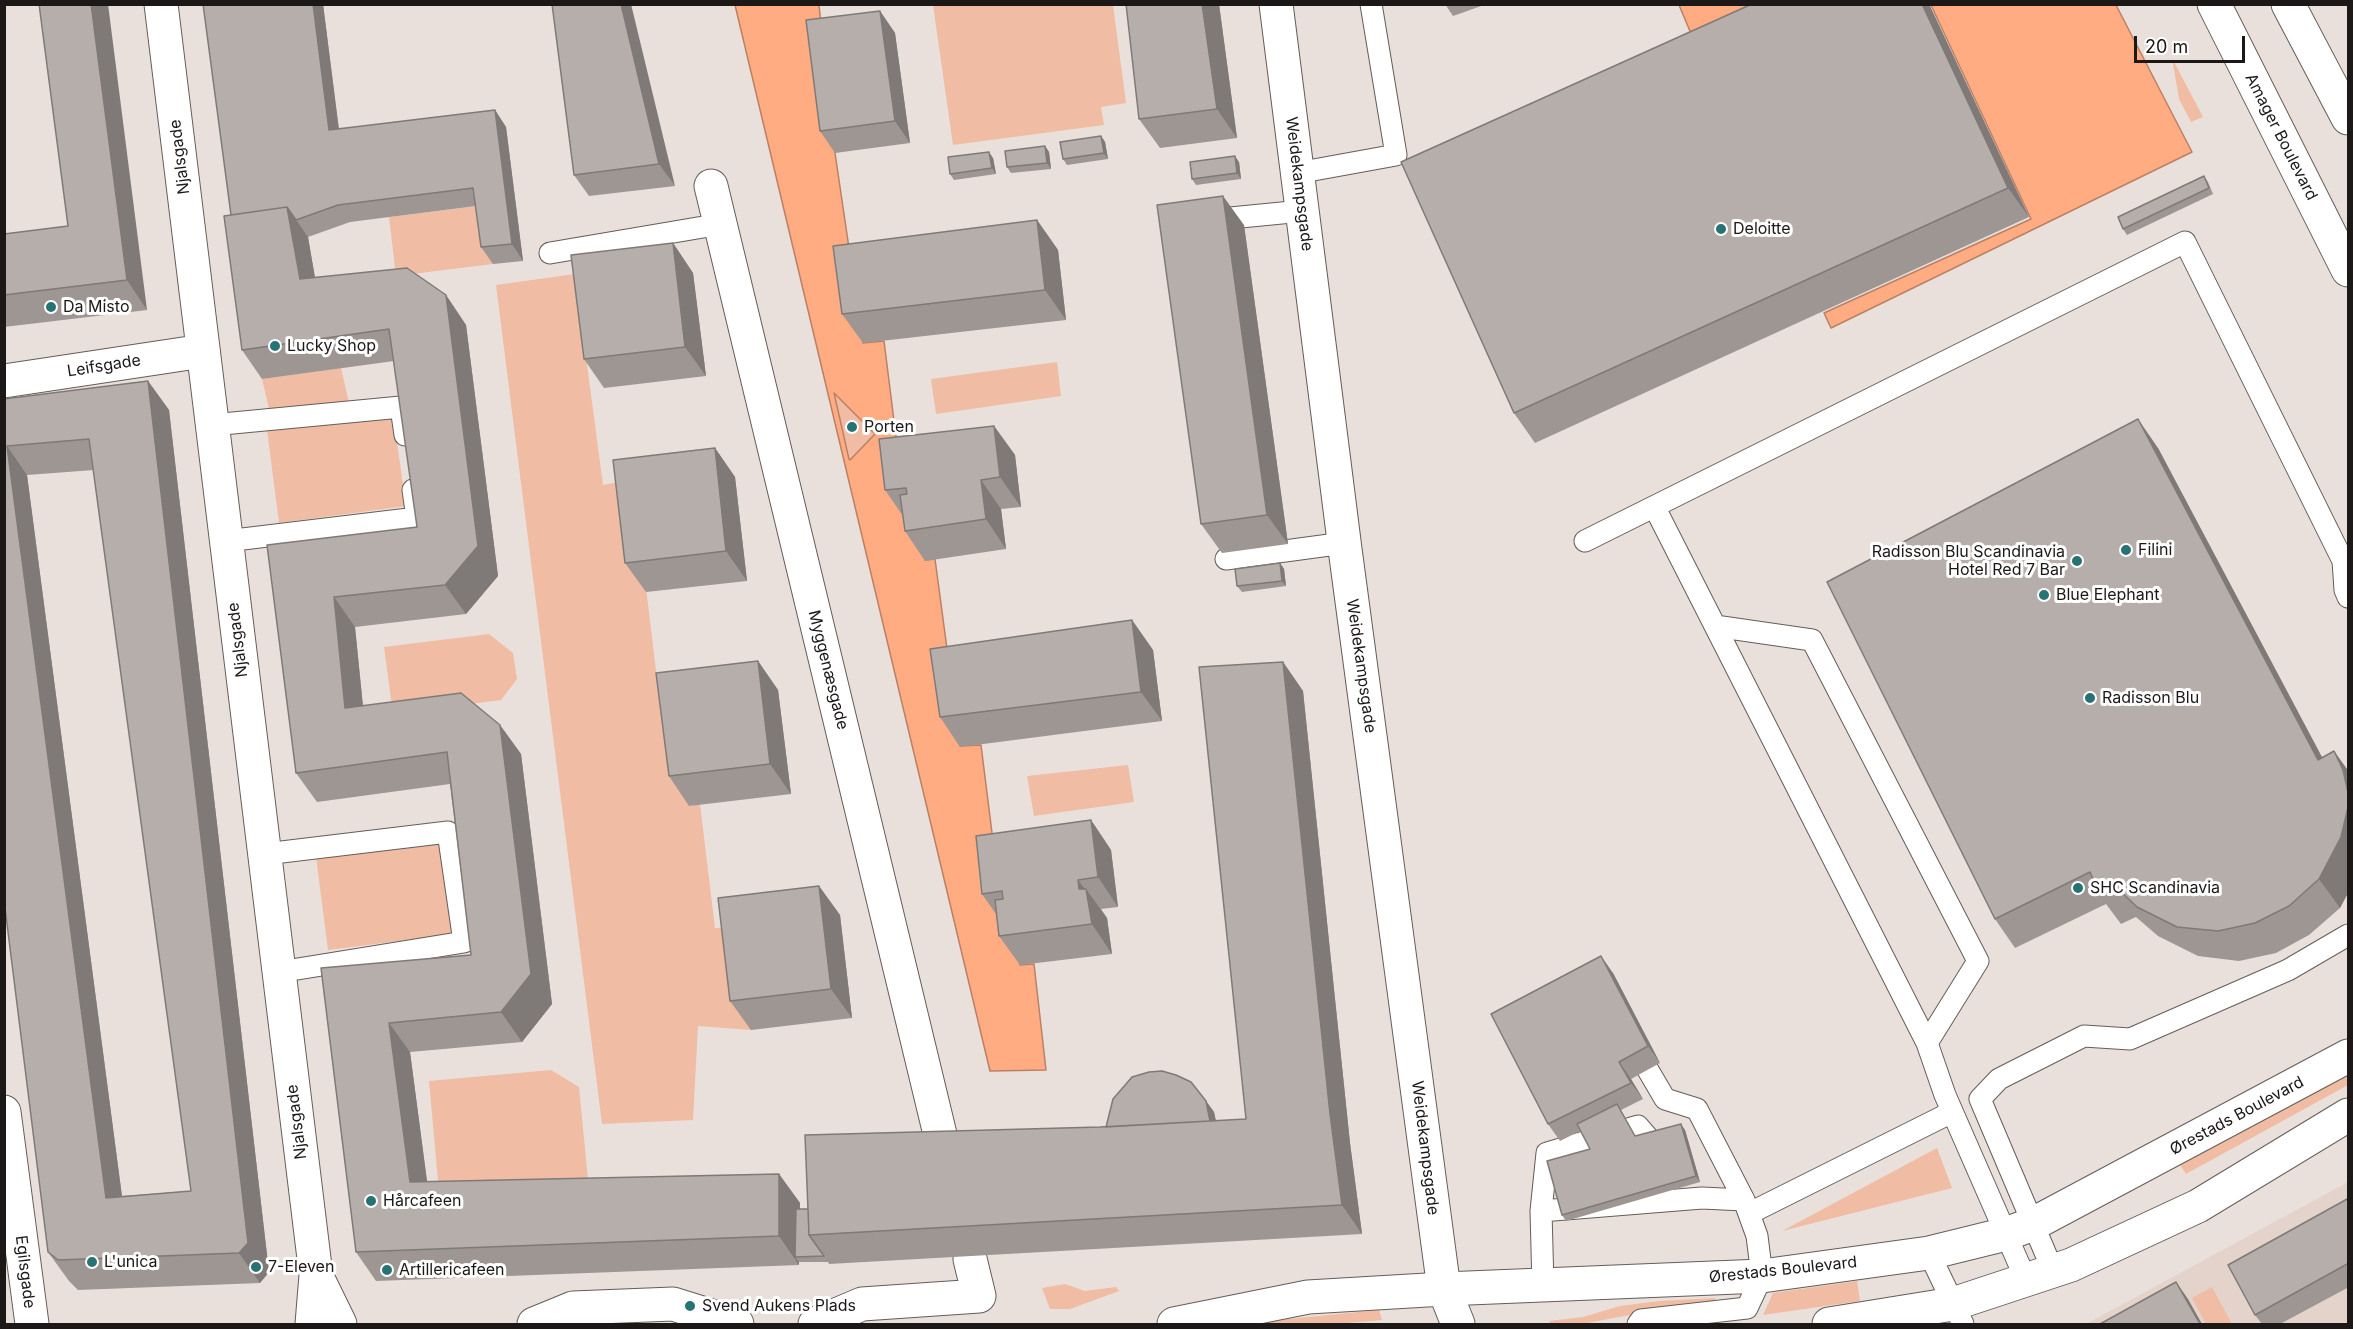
<!DOCTYPE html>
<html>
<head>
<meta charset="utf-8">
<style>
  body { margin:0 }
  #map { position:relative; width:2353px; height:1329px; overflow:hidden; background:#e9e0dc; font-family:Inter,sans-serif }
  canvas { display:block }
  .frame { position:absolute; inset:0; border:6px solid #1b1817; pointer-events:none }
  .scale { position:absolute; left:2134px; top:36px; width:111px; height:27px; box-sizing:border-box; border:3px solid #1b1817; border-top:0; padding-left:8px; font-size:18px; line-height:21px; white-space:nowrap; color:#1b1817; -webkit-text-stroke:4px #fff; paint-order:stroke }
</style>
</head>
<body>
<div id="map">
<canvas width="2353" height="1329"></canvas>
<div class="frame"></div>
<div class="scale">20 m</div>
</div>
<script>
const g = document.querySelector('canvas').getContext('2d');
g.lineJoin = 'round';
function fill(path, color) { g.fillStyle = color; g.fill(path, 'evenodd'); }
function trace(path, color, width, dash) { g.strokeStyle = color; g.lineWidth = width; g.lineCap = dash ? 'butt' : 'round'; g.setLineDash(dash || []); g.stroke(path); }
function label(font, color, halo, rows, align = 'center') {
  g.font = font + ' Inter,sans-serif'; g.lineWidth = 6; g.setLineDash([]); g.textBaseline = 'middle'; g.strokeStyle = halo; g.fillStyle = color; for (const [text, x, y, turn = 0] of rows) {
    g.save(); g.translate(x, y); g.rotate((+turn || 0) * Math.PI / 180); g.textAlign = isNaN(turn) ? turn : align; if (halo) g.strokeText(text, 0, 0); g.fillText(text, 0, 0); g.restore();
  }
}
fill(new Path2D(`
  M2348,1182V1324H2086Z`), '#e3d3cb');
fill(new Path2D(`
  M933,5H1113L1126,103L1101,107L1104,125L953,145Z
  M2172,58L2203,117L2191,122L2179,99Z
  M485,205L493,264L396,276L389,217Z
  M575,274L603,485L630,480L634,489L660,703L690,806L700,804L715,928L738,927L751,1030L698,1026L693,1120L602,1124L496,285Z
  M1057,362L1061,396L936,414L931,379Z
  M341,368L349,403L270,413L262,379Z
  M834,391L875,434L850,460Z
  M393,414L406,506L279,523L267,430Z
  M489,634L513,653L517,679L501,700L393,714L384,647Z
  M1128,765L1134,802L1034,816L1027,776Z
  M442,841L454,934L328,950L316,857Z
  M551,1070L579,1087L589,1190L440,1203L429,1081Z
  M2348,1073V1085L2186,1174L2180,1165Z
  M1937,1148L1952,1188L1782,1231Z
  M1857,1281L1860,1301L1763,1315L1773,1293Z
  M1065,1284L1085,1291L1116,1287L1119,1291L1070,1309H1050L1042,1288Z
  M2212,1287L2232,1324H2206L2192,1298Z
  M1715,1298V1302L1624,1316L1582,1324H1551L1549,1321L1583,1317L1620,1306L1659,1301Z
  M1379,1310L1382,1320L1335,1324H1258L1278,1320Z`), '#f0bca3');
const water = new Path2D(`
  M735,5H819L835,153L863,343L884,341L900,469L925,560L935,559L960,746L981,745L996,865L1020,965L1034,964L1046,1070L990,1071ZM834,393L875,434L850,460L849,459Z
  M1679,5H1832L1703,62Z
  M1931,5H2116L2192,152L1831,328L1824,313L2031,219Z`);
fill(water, '#ffac83');
trace(water, '#bb8063', 1.5);
const lane = new Path2D(`
  M1297,173L1396,155L1371,4
  M1210,220L1302,211
  M550,253L721,224
  M212,425L401,407L405,435
  M1655,508L1927,1043L1945,1095L2026,1280
  M226,541L417,518L413,490
  M1585,541L2185,242L2343,561L2345,590L2348,597
  M1226,559L1344,543
  M1715,626L1812,640L1978,961L1927,1043
  M265,854L448,832L464,942L279,972
  M1648,1070L1665,1099L1697,1109L1744,1200
  M1541,1211L1547,1153L1638,1126L1663,1155
  M1750,1213L1952,1112
  M1929,1253L1963,1324
  M2053,1271L1980,1099L1999,1079L2084,1036L2130,1039L2288,970L2348,935
  M1543,1286L1541,1211L1702,1198L1744,1200L1757,1236L1762,1276L1747,1308L1641,1320L1638,1324`);
const street = new Path2D(`
  M1276,4L1345,549L1444,1289L1458,1324
  M711,186L945,1155
  M4,381L203,351
  M4,1112L32,1324
  M534,1324L573,1308L673,1304L737,1324
  M815,1324L862,1304L979,1296L970,1259`);
const secondary = new Path2D(`
  M161,4L316,1275L312,1324
  M2214,4L2348,270
  M2288,4L2348,118
  M317,1277L340,1324
  M1174,1324L1308,1297L1444,1289L1762,1276L1929,1253L2006,1234L2033,1224L2348,1056
  M1829,1324L1953,1304L2071,1265L2198,1206L2348,1115`);
trace(lane, '#645d59', 23);
trace(street, '#645d59', 35);
trace(secondary, '#645d59', 35);
trace(lane, '#fff', 21);
trace(street, '#fff', 33);
trace(secondary, '#fff', 33);
fill(new Path2D(`
  M39,4L147,310L4,327V234L68,226Z
  M203,4H323L339,129L495,110L506,127L523,261L493,264L481,247L476,206L350,222L308,237L315,277L446,295L466,325L498,576L466,614L355,627L363,706L500,725L521,754L552,1004L522,1042L410,1052L427,1182L779,1174L800,1203V1209H808L1106,1127L1206,1101L1214,1112L1216,1121L1246,1119L1283,662L1303,691L1350,1143L1362,1234L829,1264L828,1262H799V1265L376,1281L356,1252L321,968L471,955L450,784L317,802L296,773L267,545L417,527L394,361L262,379L242,350L231,215Z
  M552,4L675,186L589,196L574,175Z
  M1219,4L1237,138L1160,148L1139,119Z
  M1445,4H1487L1453,16Z
  M1752,4H1929L2029,217L1535,443L1514,413Z
  M880,11L895,33L910,143L835,153L820,131Z
  M1101,136L1105,142L1108,159L1067,165L1063,159Z
  M1045,146L1049,152L1051,169L1011,173L1007,167Z
  M993,158L996,174L954,180L950,174Z
  M1239,162L1241,179L1196,185L1192,179Z
  M2204,176L2208,182L2213,194L2127,235L2123,229Z
  M1037,220L1058,250L1066,320L863,343L842,314Z
  M1244,225L1288,544L1222,553L1201,524Z
  M673,243L693,273L706,376L604,388L584,359Z
  M148,381L169,410L269,1272L260,1283L78,1290L69,1281L48,1252L4,399ZM94,470L191,1191L122,1196L27,475Z
  M994,426L1015,455L1021,507L1001,509L1006,549L925,561L905,531L903,516L885,490Z
  M715,448L735,477L747,581L646,592L625,563Z
  M2158,448L2322,758L2334,751L2349,772V891L2340,908L2309,935L2276,953L2239,961L2198,956L2158,936L2136,917L2121,924L2106,904L2015,948L1995,919Z
  M1280,563L1284,569L1286,586L1242,592L1237,586Z
  M1132,620L1153,650L1162,721L960,747L940,717Z
  M758,661L778,690L791,794L689,806L669,776Z
  M1091,820L1111,850L1118,907L1101,909L1107,918L1112,954L1020,965L999,936L996,914L982,894Z
  M819,886L840,915L852,1018L751,1030L730,1001Z
  M1613,973L1660,1063L1631,1079L1643,1099L1621,1110L1635,1136L1685,1130L1700,1182L1566,1221L1562,1215L1590,1149L1580,1131L1560,1141L1548,1124Z
  M2349,1198V1287L2280,1324H2262L2255,1315Z`), '#9d9692');
fill(new Path2D(`
  M91,4H108L147,310L127,280Z
  M313,4H323L341,147L329,130Z
  M621,4H631L675,186L659,164Z
  M1202,4H1219L1237,138L1217,109Z
  M1922,4H1929L2029,217L2008,188Z
  M880,11L895,33L910,143L895,121Z
  M495,110L506,127L523,261L512,244Z
  M1101,136L1105,142L1108,159L1104,153Z
  M1045,146L1049,152L1051,169L1047,163Z
  M989,152L993,158L996,174L992,168Z
  M1235,156L1239,162L1241,179L1237,173Z
  M1223,196L1244,225L1288,544L1267,515Z
  M287,207L308,237L320,308L300,279Z
  M1037,220L1058,250L1066,320L1045,290Z
  M673,243L693,273L706,376L685,347Z
  M446,295L466,325L498,576L466,614L445,585Z
  M148,381L169,410L269,1272L260,1283L239,1253Z
  M2138,419L2158,448L2339,789L2318,760Z
  M994,426L1015,455L1021,507L1000,477Z
  M7,446L27,475L126,1227L106,1198Z
  M715,448L735,477L747,581L726,551Z
  M981,480L1001,509L1006,549L986,519Z
  M1280,563L1284,569L1286,586L1282,581Z
  M334,597L355,627L366,737L345,708Z
  M1132,620L1153,650L1162,721L1141,692Z
  M758,661L778,690L791,794L770,764Z
  M1283,662L1303,691L1350,1143L1362,1234L1342,1205L1330,1114Z
  M500,725L521,754L552,1004L522,1042L501,1012Z
  M2334,751L2349,772V797Z
  M2349,803V891L2340,908L2319,879Z
  M1091,820L1111,850L1118,907L1098,877Z
  M1078,880L1087,892L1086,889L1107,918L1112,954L1092,924L1079,889Z
  M819,886L840,915L852,1018L831,989Z
  M1601,956L1613,973L1660,1063L1648,1046Z
  M389,1023L410,1052L431,1211L410,1182Z
  M1619,1062L1631,1079L1643,1099L1631,1083Z
  M1206,1101L1214,1112L1219,1136L1206,1140Z
  M1681,1124L1685,1130L1700,1182L1696,1176Z
  M779,1174L800,1203L799,1257H795L799,1262V1265L779,1236Z
  M2176,1282L2188,1299L2202,1324H2200Z`), '#7f7a77');
const building = new Path2D(`
  M39,4H91L127,280L4,295V234L68,226Z
  M203,4H313L329,130L495,110L512,244L481,247L473,188L338,205L296,220L287,207L231,215Z
  M552,4H621L659,164L574,175Z
  M1126,4H1202L1217,109L1139,119Z
  M1752,4H1922L2008,188L1514,413L1401,162Z
  M880,11L895,121L820,131L806,20Z
  M1101,136L1104,153L1063,159L1060,142Z
  M1045,146L1047,163L1007,167L1005,151Z
  M989,152L992,168L950,174L948,157Z
  M1235,156L1237,173L1192,179L1190,162Z
  M2204,176L2209,188L2123,229L2118,217Z
  M1223,196L1267,515L1201,524L1157,205Z
  M287,207L300,279L407,268L446,295L478,546L445,585L334,597L345,708L461,693L500,725L531,974L501,1012L389,1023L410,1182L779,1174V1236L356,1252L321,968L471,955L447,752L296,773L267,545L417,527L389,329L242,350L224,216Z
  M1037,220L1045,290L842,314L833,246Z
  M673,243L685,347L584,359L571,255Z
  M148,381L248,1243L239,1253L58,1260L48,1252L4,900V399ZM89,439L191,1191L106,1198L7,446Z
  M2138,419L2318,760L2334,751L2343,770L2349,797V803L2341,837L2319,879L2289,906L2255,923L2218,931L2177,927L2137,907L2116,887L2100,895L2090,872L1995,919L1827,582Z
  M994,426L1000,477L981,480L986,519L905,531L900,495L907,494L906,488L885,490L879,439Z
  M715,448L726,551L625,563L613,460Z
  M1280,563L1282,581L1237,586L1235,569Z
  M1132,620L1141,692L940,717L930,649Z
  M758,661L770,764L669,776L656,673Z
  M1283,662L1330,1114L1342,1205L809,1235L805,1135L1100,1127L1246,1119L1199,667Z
  M1091,820L1098,877L1078,880L1079,889H1086L1092,924L999,936L995,900L1003,899L1002,891L982,894L976,836Z
  M819,886L831,989L730,1001L718,898Z
  M1601,956L1648,1046L1619,1062L1631,1083L1548,1124L1491,1014Z
  M1162,1071L1176,1075L1191,1082L1206,1101L1210,1121L1106,1127L1113,1099L1132,1077L1149,1072Z
  M1617,1104L1635,1136L1681,1124L1696,1176L1562,1215L1547,1161L1590,1149L1577,1124Z
  M2349,1198V1263L2255,1315L2228,1265Z
  M796,1209H808L809,1235L824,1256L795,1257Z
  M2176,1282L2200,1324H2100Z`);
fill(building, '#b6aeaa');
trace(building, '#7f7a77', 1.5);
for (const [x, y, r, color] of [
  [1721,229,6,"#277274"],
  [51,307,6,"#277274"],
  [275,346,6,"#277274"],
  [852,427,6,"#277274"],
  [2126,550,6,"#277274"],
  [2077,561,6,"#277274"],
  [2044,595,6,"#277274"],
  [2090,698,6,"#277274"],
  [2078,888,6,"#277274"],
  [371,1201,6,"#277274"],
  [92,1262,6,"#277274"],
  [256,1267,6,"#277274"],
  [387,1270,6,"#277274"],
  [690,1306,6,"#277274"]
]) { const dot = new Path2D(); dot.arc(x, y, r, 0, 2 * Math.PI); g.fillStyle = color; g.fill(dot); trace(dot, '#fff', 2); }
label('16px', '#1b1817', '#fff', [
  ["Amager Boulevard",2281,137,63],
  ["Njalsgade",180,157,-97],
  ["Weidekampsgade",1299,184,83],
  ["Leifsgade",104,366,-9],
  ["Njalsgade",238,640,-97],
  ["Weidekampsgade",1361,666,82],
  ["Myggenæsgade",828,670,76],
  ["Ørestads Boulevard",2237,1116,-28],
  ["Njalsgade",297,1122,-97],
  ["Weidekampsgade",1425,1148,83],
  ["Ørestads Boulevard",1783,1270,-6],
  ["Egilsgade",25,1272,83]
]);
label('16px', '#1b1817', '#fff', [
  ["Deloitte",1733,229],
  ["Da Misto",63,307],
  ["Lucky Shop",287,346],
  ["Porten",864,427],
  ["Filini",2138,550],
  ["Radisson Blu Scandinavia",2065,552,"right"],
  ["Hotel Red 7 Bar",2065,570,"right"],
  ["Blue Elephant",2056,595],
  ["Radisson Blu",2102,698],
  ["SHC Scandinavia",2090,888],
  ["Hårcafeen",383,1201],
  ["L'unica",104,1262],
  ["7-Eleven",268,1267],
  ["Artillericafeen",399,1270],
  ["Svend Aukens Plads",702,1306]
], 'left');
</script>
</body>
</html>
